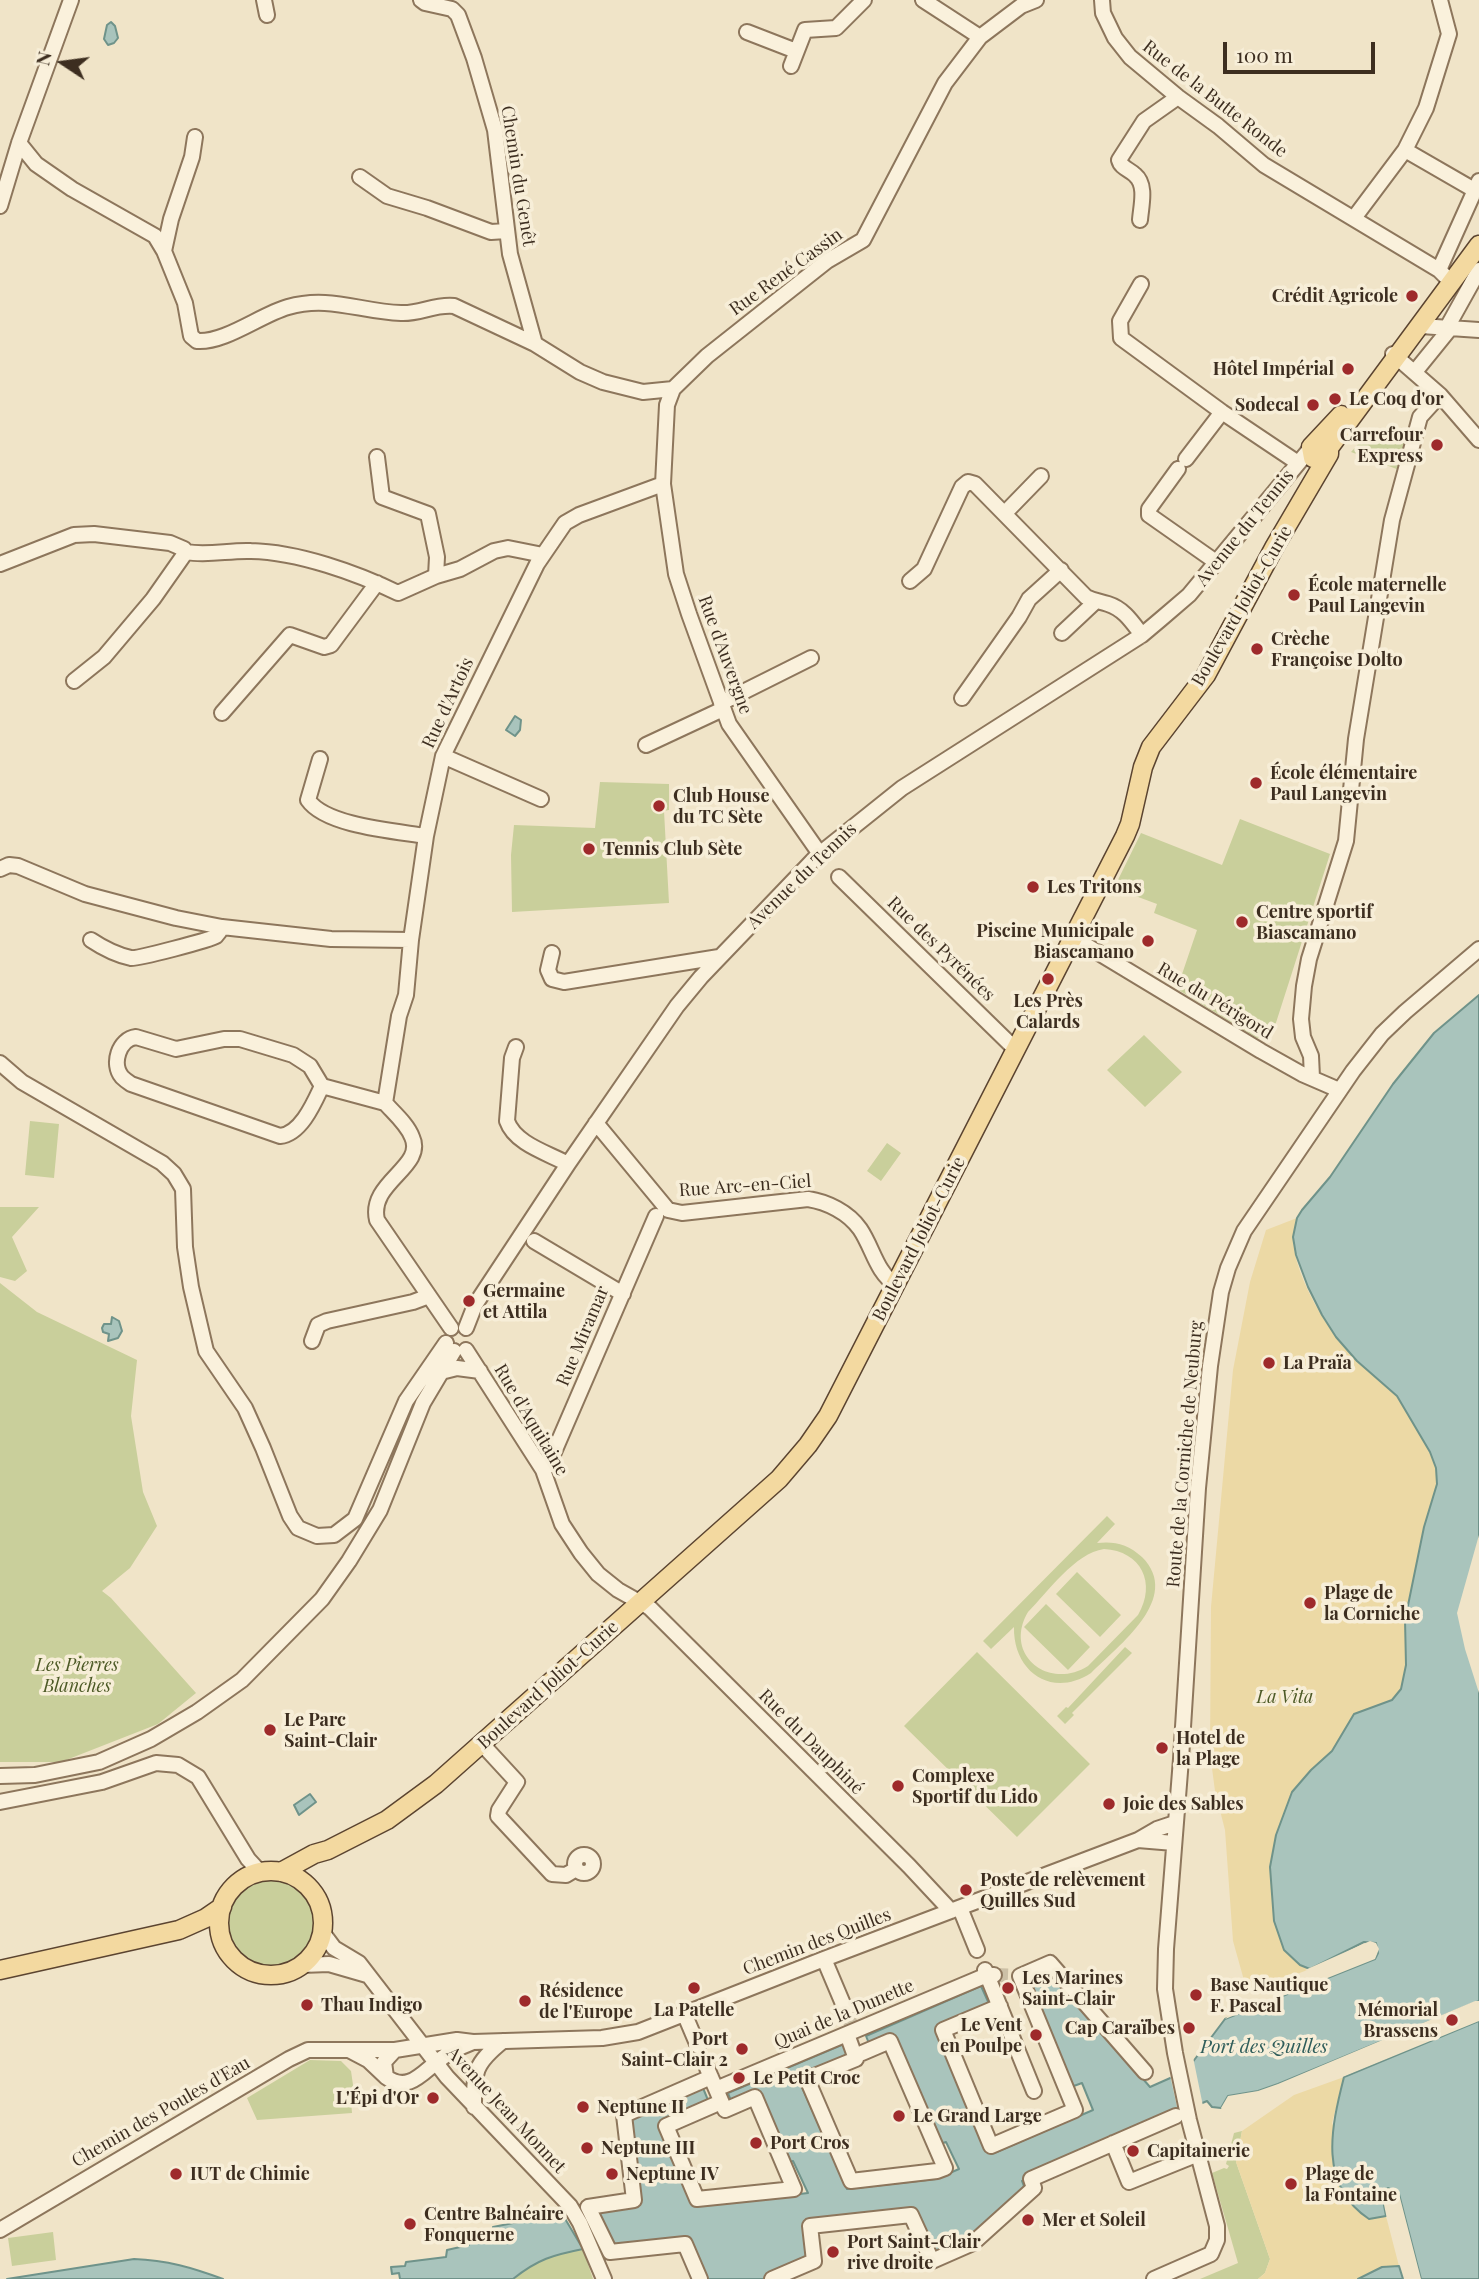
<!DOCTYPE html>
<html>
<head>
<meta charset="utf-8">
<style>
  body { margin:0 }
  #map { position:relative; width:1479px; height:2279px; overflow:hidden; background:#f0e4c8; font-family:"Playfair Display",serif }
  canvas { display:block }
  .north { position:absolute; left:28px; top:28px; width:70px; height:70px; -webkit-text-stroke:5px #f7eed8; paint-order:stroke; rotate:283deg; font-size:19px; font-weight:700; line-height:28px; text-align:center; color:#3d2e20 }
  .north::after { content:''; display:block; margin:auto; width:24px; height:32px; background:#3d2e20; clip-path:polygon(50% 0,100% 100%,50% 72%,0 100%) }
  .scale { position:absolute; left:1223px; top:42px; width:152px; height:32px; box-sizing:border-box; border:4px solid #3d2e20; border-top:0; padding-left:9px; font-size:21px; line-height:24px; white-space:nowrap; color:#3d2e20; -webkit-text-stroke:5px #f7eed8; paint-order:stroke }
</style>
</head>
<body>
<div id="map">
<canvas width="1479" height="2279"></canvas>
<div class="north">N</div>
<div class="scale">100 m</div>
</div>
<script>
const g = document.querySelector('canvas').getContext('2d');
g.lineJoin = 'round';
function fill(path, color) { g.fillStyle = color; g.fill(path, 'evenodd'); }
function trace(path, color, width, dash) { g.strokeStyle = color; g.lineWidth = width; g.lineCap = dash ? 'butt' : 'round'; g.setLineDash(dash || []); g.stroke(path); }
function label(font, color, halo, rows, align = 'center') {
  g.font = font + ' "Playfair Display",serif'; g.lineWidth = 7; g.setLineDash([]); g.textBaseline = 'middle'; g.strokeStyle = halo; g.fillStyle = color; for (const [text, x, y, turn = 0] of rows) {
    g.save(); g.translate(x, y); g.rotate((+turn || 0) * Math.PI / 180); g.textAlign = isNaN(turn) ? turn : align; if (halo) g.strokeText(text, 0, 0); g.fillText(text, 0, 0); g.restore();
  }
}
fill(new Path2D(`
  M1371,430L1408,443L1402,471L1351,452Z
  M600,782L669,784V810L664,811L669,903L512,912L511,855L514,825L595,828Z
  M1240,819L1330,854L1273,1032L1257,1038L1177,989L1197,930L1154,913L1157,904L1114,888L1141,833L1222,865Z
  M1144,1035L1182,1072L1145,1107L1107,1070Z
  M30,1121L59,1124L54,1178L25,1175Z
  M887,1143L901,1153L881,1181L867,1171Z
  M0,1207H39L12,1237L27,1271L15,1281L0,1277Z
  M0,1283L37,1312L137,1360L131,1416L143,1492L157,1526L130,1568L102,1591L111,1598L196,1693L158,1724L61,1762H0Z
  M1107,1516L1115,1524L1097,1543C1114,1541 1128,1544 1142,1557C1183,1598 1118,1646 1091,1673C1051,1699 1013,1671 1014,1627L991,1649L983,1641ZM1104,1549C1141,1551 1157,1583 1138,1615L1088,1666C1048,1691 1003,1654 1028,1612C1048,1592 1075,1553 1104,1549Z
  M1077,1572L1121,1615L1100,1637L1056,1594Z
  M1046,1604L1090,1647L1068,1670L1024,1627Z
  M1125,1647L1132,1653L1072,1713L1074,1715L1065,1724L1057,1716L1066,1707L1068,1708Z
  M977,1652L1090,1764L1017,1837L904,1726Z
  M224 1923a46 46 0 1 1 92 0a46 46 0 1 1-92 0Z
  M310,2060L341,2061L351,2071L355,2099L351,2101L352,2113L257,2120L247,2098Z
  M1242,2131L1236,2162L1270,2259L1265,2273L1258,2279H1200L1238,2263L1212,2173L1224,2168L1227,2169L1229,2166L1226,2164L1234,2133Z
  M53,2232L56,2260L12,2266L8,2238Z
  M583,2249L593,2279H513C538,2259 553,2255 583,2249Z`), '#c9cf9b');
fill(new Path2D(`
  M1297,1218C1296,1225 1293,1232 1293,1239C1295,1279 1329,1333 1357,1360C1369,1373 1385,1382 1397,1396C1413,1414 1438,1458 1437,1482C1437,1488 1433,1496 1431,1502L1405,1619L1406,1666L1401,1689L1392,1700L1354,1714L1332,1751L1311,1770L1292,1792L1276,1835L1270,1867L1300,1965L1310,1969L1263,1987L1247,1991L1233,1941L1225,1830L1215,1791L1210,1753L1211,1607L1233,1370L1250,1282L1266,1230Z
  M1344,2077L1332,2123L1369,2218L1386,2216L1399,2266L1382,2267L1358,2279H1258L1265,2273L1270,2259L1236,2162L1242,2131L1294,2095Z`), '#ecd9a5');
const water = new Path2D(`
  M111,22L115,26L118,38L114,43L108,45L104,39L107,25Z
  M515,716L521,720L520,730L515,736L506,730Z
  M1479,995V2001L1278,2084L1258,2091L1228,2096L1221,2108L1212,2107L1207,2101L1022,2181L1025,2189L972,2236L931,2254L910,2210L803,2223L807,2262L765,2279H703L687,2239L611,2250L594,2211L640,2204L630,2119L703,2088L710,2105L663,2125L700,2206L808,2193L793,2161L785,2164L754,2094L732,2103L728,2093L844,2044L848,2054L798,2078L847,2189L936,2179L959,2169L946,2142L937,2145L892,2038L870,2046L866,2036L981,1986L990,2006L939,2029L992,2154L1093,2110L1082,2083L1071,2087L1026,1984L1050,1972L1150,2087L1186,2071L1225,2019L1375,1959L1378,1953L1376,1943L1364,1942L1310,1969L1300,1965L1284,1950L1274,1921L1270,1867L1276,1835L1292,1792L1311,1770L1332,1751L1354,1714L1392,1700L1401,1689L1406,1665L1405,1620L1424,1527L1437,1484L1436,1468L1430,1452L1397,1396L1357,1361L1336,1337L1322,1315L1308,1287L1296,1255L1293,1237L1297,1218L1302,1210L1330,1177L1393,1084L1434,1033Z
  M112,1317L119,1321L122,1331L118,1338L108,1341L109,1334L103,1332L102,1328L104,1324H111Z
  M310,1794L316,1802L299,1815L294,1805Z
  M1479,2021V2279H1421L1399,2194L1388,2188L1382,2195L1386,2216L1369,2219C1318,2185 1331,2128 1344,2077Z
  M564,2217L583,2249C553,2255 538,2259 513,2279H400L399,2273L392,2274L391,2267L405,2266L406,2262L446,2257L447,2250L469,2245V2237L494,2234L493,2227L523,2221Z
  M134,2259C167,2260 193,2268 223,2279H7Z
  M1399,2266L1403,2279H1358L1382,2267Z`);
fill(water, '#a9c4bc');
trace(water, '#6f938a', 2);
fill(new Path2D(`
  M1479,1535V1693L1465,1649L1457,1613Z
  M1370,1941L1376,1943L1379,1949L1375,1959L1225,2019L1230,2014L1372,1956L1375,1949L1373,1946L1365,1945L1311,1972L1305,1970Z
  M1475,2001H1479V2004L1279,2087L1258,2094L1230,2099L1223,2111L1221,2108L1228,2096L1258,2091L1278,2084Z
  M1479,2017V2021L1340,2078L1343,2074Z
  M1193,2057L1203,2106L1179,2116L1170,2075L1184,2068Z
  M1388,2188L1399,2194L1421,2279H1418L1396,2197L1389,2192L1386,2196L1390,2215L1387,2219L1382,2195Z`), '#f0e4c8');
trace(new Path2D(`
  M994,1975L1020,1976
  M846,2011L851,2024
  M698,2046L707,2068`), '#ccc0a6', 14, [14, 7]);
const minor = new Path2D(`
  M264,0L267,15
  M421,0L425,3L452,9L458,15L474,58L495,130L510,254L535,344
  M923,0L980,37
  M1102,0L1103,13L1115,38L1130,57L1178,97L1218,126L1264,165L1439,270
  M747,32L796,51
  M791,66L805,30L836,28L864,0
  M195,137L192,157L171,219L164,251L185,303L191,336L197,341C225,343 260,315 288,307C329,295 361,312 401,313C420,314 434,304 454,306L535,344L580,372L603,382L643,392L673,389
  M19,143L36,164L72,189L155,236L164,251
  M1405,150L1476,191
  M360,177L387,196L427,208L491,232L506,231
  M0,206L19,143L71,0
  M1354,218L1405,150L1426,108L1449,34L1440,0
  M1140,220C1141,206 1147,185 1135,175C1129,169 1121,168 1119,160L1144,121L1178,97
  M1445,276L1439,270L1479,181
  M1141,284L1120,321L1121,338L1222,412L1298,463
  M1449,324L1479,270
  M1421,326L1479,330
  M1393,354L1440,395L1479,440
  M1418,368L1448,331
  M377,457L382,497L428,514L437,557L436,576
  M1186,459L1222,412
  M1178,469L1149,509V515L1216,562
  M1005,513L1041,476
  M0,564L74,535L94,534L170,543L184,549L186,552C208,556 229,550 251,551C298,552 357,573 398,593L436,576L460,569L494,551L508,548L543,555
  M910,581L924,569L962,487L968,482L975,484L1086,597C1094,601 1099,601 1108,604C1124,609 1132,622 1142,635
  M1062,633L1095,602
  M74,681L104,657L153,599L186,552
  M962,698L1019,617L1029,599L1061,570
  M721,703L811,658
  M222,713L290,635L324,647L331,645L377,583
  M646,745L723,709
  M443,756L541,799
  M320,759L308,800C326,826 395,831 426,836
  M820,854L729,724L689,614L676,574L663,484L667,405L673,389L707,356L827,261L863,240L945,83L980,37L1021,6L1036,0
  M0,869L9,865L18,866L85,894L176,918L222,927L331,939L411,940
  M839,877L1009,1043L1017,1048
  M1074,938L1261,1051L1302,1074L1339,1090
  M91,940C103,948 117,955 131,958C137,959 210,940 216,936C218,934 221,929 222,927
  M552,953L548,970L552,979L564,982L719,957
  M516,1047L512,1058L507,1121C515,1144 548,1153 568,1164
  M0,1063L22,1082L162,1163L174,1174L183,1189L185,1247L191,1287L206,1351L245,1408L263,1448L290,1516L298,1528L317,1536L334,1535L355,1519L406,1401L446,1343
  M1312,1077L1311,1056L1303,1037L1301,1019L1304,986L1309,959L1346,841L1356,739L1392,520L1420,417L1440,395
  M322,1086C314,1103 301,1134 280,1136L131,1084C128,1082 125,1080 122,1077C111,1064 119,1039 136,1037L176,1049L224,1039H240L293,1055L310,1066L322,1086L385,1103
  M385,1103L399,1016L406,995L411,940L426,836L443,756L537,564L565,523L579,515L663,484
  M385,1103C394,1113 407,1124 412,1137C426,1167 368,1182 377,1220L451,1328
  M596,1123L668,1210L682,1213L808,1199C827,1202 848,1212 860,1229C873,1248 876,1272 896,1285
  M534,1241L623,1294
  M466,1328L475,1305L568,1164L677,1006L701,977L817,856L902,788L1142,635L1161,619L1189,595L1310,449
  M312,1341L318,1325L327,1321L413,1302L429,1296
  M466,1350L543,1470L562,1524L581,1553L598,1574L618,1590L650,1608L909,1866L951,1911
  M441,1372L457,1368L480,1371
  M543,1470L548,1466L656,1216
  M482,1744L517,1782L499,1810L498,1816L552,1874L566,1875L576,1869
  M0,1776L35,1775L99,1762L151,1739L197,1712L242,1680L322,1599L349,1561L380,1510L423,1403L454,1351
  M0,1802L102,1782L156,1763L178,1765L198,1777L248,1859L260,1872
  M1174,1843L1138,1840L1157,1829L1175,1823
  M575 1864a9 9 0 1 1 18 0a9 9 0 1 1-18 0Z
  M960,1908L977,1950
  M322,1932L334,1948L359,1963L447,2077L570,2206L580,2223L604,2279
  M824,1959L846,2011
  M302,1965L329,1964L367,1975
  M985,1970L1034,2091
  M1000,2006L943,2030L991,2146L1075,2110L1020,1976L1050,1963L1145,2072
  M684,2013L698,2046
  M847,2034L856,2059L807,2079L851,2181L937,2171L945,2168L890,2041L862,2053
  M457,2040L473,2042C460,2047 449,2052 438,2061C422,2073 408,2093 386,2077L384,2062L395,2050Z
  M473,2042L602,2038L638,2032L824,1959L1138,1840
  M707,2068L725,2110L755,2097L794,2189L697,2199L666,2126L721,2102
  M386,2077L368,2060L349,2050H395
  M716,2089L987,1975H994
  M474,2107C474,2072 474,2064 503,2041
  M1113,2143L1129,2182L1191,2157
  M0,2230L289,2059L308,2050H349
  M700,2279L685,2244L610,2252L588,2207L634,2200L624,2115L711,2077
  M772,2279L814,2261L810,2226L911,2215L932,2261L973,2243L1034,2188L1031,2179L1176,2116
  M1154,2279L1211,2254L1217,2240V2226L1189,2120L1175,2053L1165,1989L1166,1949L1181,1759L1198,1488L1210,1366L1221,1292L1228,1268L1244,1231L1353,1071L1382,1034L1405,1012L1479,949`);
const major = new Path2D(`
  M1325,459L1319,460L1313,458L1311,447L1341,415
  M219 1923a52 52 0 1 1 104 0a52 52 0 1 1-104 0Z
  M281,1872L314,1854L328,1850L387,1820L436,1784L779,1479L808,1445L828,1416L1125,836L1130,824L1143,767L1151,747L1206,675L1275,546L1329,454V448L1479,245
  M0,1970L179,1930L206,1918L222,1907`);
trace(minor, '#8d765c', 18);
trace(major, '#5b4430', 21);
trace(minor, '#faf1dc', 14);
trace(major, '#f3d9a0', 18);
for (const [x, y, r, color] of [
  [1412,296,7,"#9e2a2b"],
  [1348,369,7,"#9e2a2b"],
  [1335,399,7,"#9e2a2b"],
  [1313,405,7,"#9e2a2b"],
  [1437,445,7,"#9e2a2b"],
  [1294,595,7,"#9e2a2b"],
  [1257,649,7,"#9e2a2b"],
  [1256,783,7,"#9e2a2b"],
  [659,806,7,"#9e2a2b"],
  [589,849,7,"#9e2a2b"],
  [1033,887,7,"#9e2a2b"],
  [1242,922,7,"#9e2a2b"],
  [1148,941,7,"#9e2a2b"],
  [1048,979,7,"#9e2a2b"],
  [469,1301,7,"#9e2a2b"],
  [1269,1363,7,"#9e2a2b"],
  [1310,1603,7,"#9e2a2b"],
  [270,1730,7,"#9e2a2b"],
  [1162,1748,7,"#9e2a2b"],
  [898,1786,7,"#9e2a2b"],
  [1109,1804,7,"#9e2a2b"],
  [966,1890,7,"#9e2a2b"],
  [694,1988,7,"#9e2a2b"],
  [1008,1988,7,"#9e2a2b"],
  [1196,1995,7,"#9e2a2b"],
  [525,2001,7,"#9e2a2b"],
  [307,2005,7,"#9e2a2b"],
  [1452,2020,7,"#9e2a2b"],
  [1189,2028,7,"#9e2a2b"],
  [1036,2035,7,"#9e2a2b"],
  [742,2049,7,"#9e2a2b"],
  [739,2078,7,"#9e2a2b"],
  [433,2098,7,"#9e2a2b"],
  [583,2107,7,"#9e2a2b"],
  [899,2116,7,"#9e2a2b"],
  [756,2143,7,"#9e2a2b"],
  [587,2148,7,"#9e2a2b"],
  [1133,2151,7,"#9e2a2b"],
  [176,2174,7,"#9e2a2b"],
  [612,2174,7,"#9e2a2b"],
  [1291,2184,7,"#9e2a2b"],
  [1028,2220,7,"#9e2a2b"],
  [410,2224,7,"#9e2a2b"],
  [833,2252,7,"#9e2a2b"]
]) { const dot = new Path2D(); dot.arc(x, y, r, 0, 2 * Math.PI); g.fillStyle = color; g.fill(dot); trace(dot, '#f7eed8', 2.5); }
label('18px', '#3d2e20', '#f7eed8', [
  ["Rue de la Butte Ronde",1215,99,38],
  ["Chemin du Genêt",518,176,81],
  ["Rue René Cassin",786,272,-36],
  ["Avenue du Tennis",1245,528,-51],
  ["Boulevard Joliot-Curie",1242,606,-60],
  ["Rue d'Auvergne",725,655,70],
  ["Rue d'Artois",448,703,-65],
  ["Avenue du Tennis",802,876,-44],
  ["Rue des Pyrénées",941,949,44],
  ["Rue du Périgord",1215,1001,31],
  ["Rue Arc-en-Ciel",745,1186,-4],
  ["Boulevard Joliot-Curie",919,1239,-63],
  ["Rue Miramar",583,1336,-67],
  ["Rue d'Aquitaine",531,1420,59],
  ["Route de la Corniche de Neuburg",1185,1454,-85],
  ["Boulevard Joliot-Curie",548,1685,-42],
  ["Rue du Dauphiné",811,1742,45],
  ["Chemin des Quilles",817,1942,-21],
  ["Quai de la Dunette",844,2014,-23],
  ["Avenue Jean Monnet",506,2110,47],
  ["Chemin des Poules d'Eau",161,2112,-30]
]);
label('bold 18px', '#3d2e20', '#f7eed8', [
  ["Crédit Agricole",1398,296,"right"],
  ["Hôtel Impérial",1334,369,"right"],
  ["Le Coq d'or",1349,399],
  ["Sodecal",1299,405,"right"],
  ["Carrefour",1423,435,"right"],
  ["Express",1423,456,"right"],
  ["École maternelle",1308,585],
  ["Paul Langevin",1308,606],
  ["Crèche",1271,639],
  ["Françoise Dolto",1271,660],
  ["École élémentaire",1270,773],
  ["Paul Langevin",1270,794],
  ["Club House",673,796],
  ["du TC Sète",673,817],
  ["Tennis Club Sète",603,849],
  ["Les Tritons",1047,887],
  ["Centre sportif",1256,912],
  ["Biascamano",1256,933],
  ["Piscine Municipale",1134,931,"right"],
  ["Biascamano",1134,952,"right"],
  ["Les Près",1048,1001,"center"],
  ["Calards",1048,1022,"center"],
  ["Germaine",483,1291],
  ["et Attila",483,1312],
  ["La Praïa",1283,1363],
  ["Plage de",1324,1593],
  ["la Corniche",1324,1614],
  ["Le Parc",284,1720],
  ["Saint-Clair",284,1741],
  ["Hotel de",1176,1738],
  ["la Plage",1176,1759],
  ["Complexe",912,1776],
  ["Sportif du Lido",912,1797],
  ["Joie des Sables",1123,1804],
  ["Poste de relèvement",980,1880],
  ["Quilles Sud",980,1901],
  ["Les Marines",1022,1978],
  ["Saint-Clair",1022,1999],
  ["Base Nautique",1210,1985],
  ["F. Pascal",1210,2006],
  ["Résidence",539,1991],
  ["de l'Europe",539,2012],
  ["Thau Indigo",321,2005],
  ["La Patelle",694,2010,"center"],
  ["Mémorial",1438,2010,"right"],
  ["Brassens",1438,2031,"right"],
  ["Le Vent",1022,2025,"right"],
  ["en Poulpe",1022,2046,"right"],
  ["Cap Caraïbes",1175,2028,"right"],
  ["Port",728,2039,"right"],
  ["Saint-Clair 2",728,2060,"right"],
  ["Le Petit Croc",753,2078],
  ["L'Épi d'Or",419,2098,"right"],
  ["Neptune II",597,2107],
  ["Le Grand Large",913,2116],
  ["Port Cros",770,2143],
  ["Neptune III",601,2148],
  ["Capitainerie",1147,2151],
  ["IUT de Chimie",190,2174],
  ["Neptune IV",626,2174],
  ["Plage de",1305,2174],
  ["la Fontaine",1305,2195],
  ["Centre Balnéaire",424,2214],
  ["Fonquerne",424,2235],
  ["Mer et Soleil",1042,2220],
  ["Port Saint-Clair",847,2242],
  ["rive droite",847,2263]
], 'left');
label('italic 18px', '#4d5a26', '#f7eed8', [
  ["Les Pierres",77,1665],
  ["Blanches",77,1686],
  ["La Vita",1285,1697]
]);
label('italic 19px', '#2f5d5a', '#f7eed8', [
  ["Port des Quilles",1264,2047]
]);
</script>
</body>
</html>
